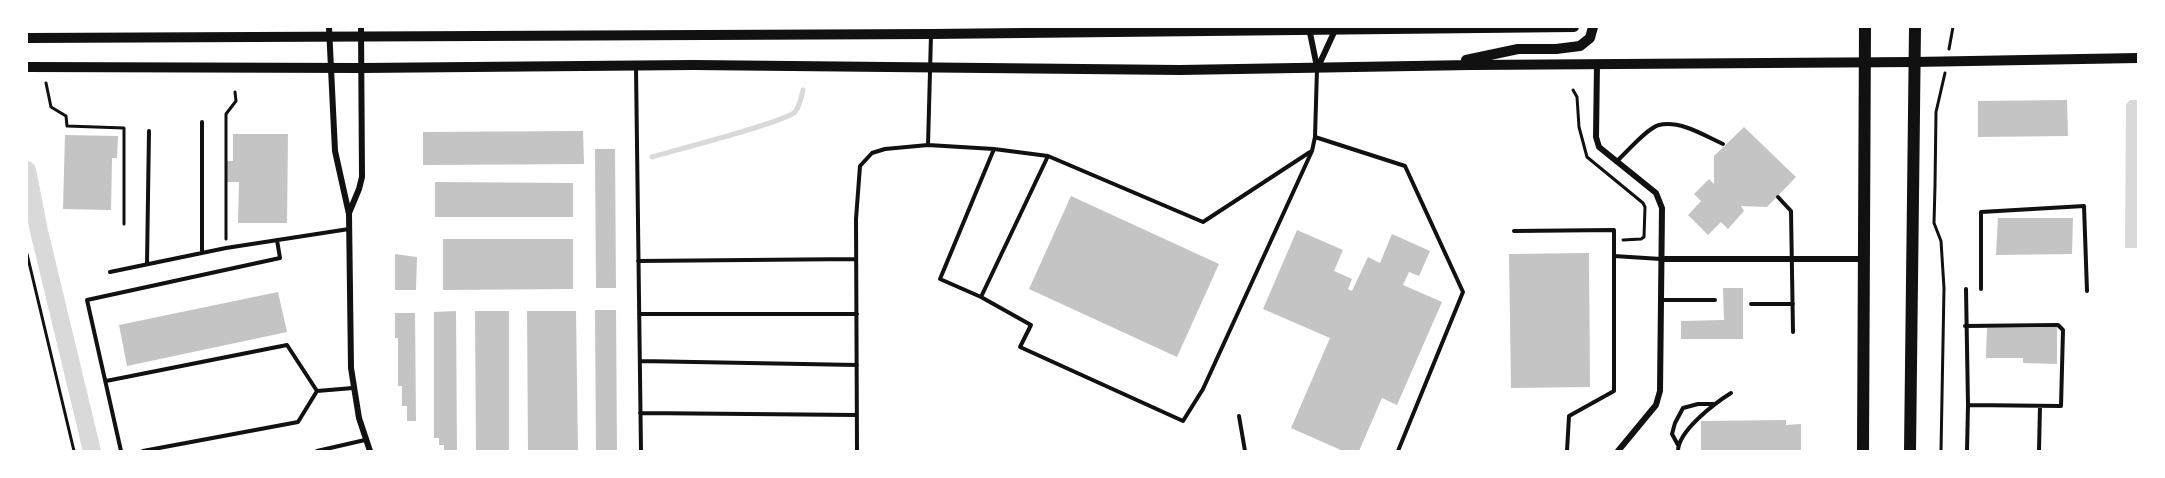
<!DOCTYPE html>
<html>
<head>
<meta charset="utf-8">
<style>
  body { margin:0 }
  #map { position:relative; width:2165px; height:478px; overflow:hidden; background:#fff; font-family:"Roboto Serif",serif }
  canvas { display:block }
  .frame { position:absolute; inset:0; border:28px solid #fff; pointer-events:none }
</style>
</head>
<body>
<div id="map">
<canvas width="2165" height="478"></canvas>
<div class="frame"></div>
</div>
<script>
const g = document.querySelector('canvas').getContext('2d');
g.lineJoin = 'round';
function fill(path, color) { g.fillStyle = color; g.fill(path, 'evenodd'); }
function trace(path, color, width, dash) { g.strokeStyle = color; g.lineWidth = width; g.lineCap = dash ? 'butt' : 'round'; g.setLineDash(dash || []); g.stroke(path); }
fill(new Path2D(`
  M2130,100H2138V248H2125L2126,104Z`), '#d9d9d9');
trace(new Path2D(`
  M652,157C672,151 786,122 795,112C800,106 801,98 803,90`), '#d9d9d9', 5);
trace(new Path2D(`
  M27,170L39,231L92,451`), '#d9d9d9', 18);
fill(new Path2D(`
  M2067,100L2068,136L1978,137V101Z
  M1744,127L1796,177L1767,207L1741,206L1744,211L1728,229L1721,222L1708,235L1688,215L1701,201L1694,194L1709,179L1714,184V156Z
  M583,131L584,164L423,165V132Z
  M233,134H288L287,223H238L239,182H227V161H233Z
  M65,135L118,136L117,158H112L111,210L63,209Z
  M595,149H615L616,288H596Z
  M435,182L573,183V217H435Z
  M1071,196L1219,264L1177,357L1029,289Z
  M1998,218H2073L2072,254L1996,255Z
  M1297,230L1343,250L1334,271L1352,279L1348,289L1352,291L1368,257L1380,263L1392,234L1430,251L1419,276L1409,272L1403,285L1442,302L1397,405L1382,398L1359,451H1343L1291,428L1330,338L1263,309Z
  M443,239H573V289L443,290Z
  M1589,253L1590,387L1511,388L1509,254Z
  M395,254L417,257L416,290H395Z
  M1723,288H1743V339H1681V321L1724,320Z
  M278,292L287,332L127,366L119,325Z
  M595,310H616L617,451H596Z
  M456,311L457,451H444V445H439V438H434V312Z
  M475,311H509V451H476Z
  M527,311H576L578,451H528Z
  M395,313H415L416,421H407V406H402V386H398V338H395Z
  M1987,328H2057V364L2023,363V358H1986Z
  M1786,420V425L1801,424V451H1701V421Z`), '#c4c4c4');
trace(new Path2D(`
  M1949,49L1953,27
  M46,83L51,107L66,116L67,126L124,128V224
  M1573,90L1577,97L1579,127L1587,157L1643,203L1645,207L1644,237L1641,239L1623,240
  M226,239V114L236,101L235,92
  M27,254L74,451
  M1941,451L1944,288L1941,241L1934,223L1935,186L1936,112L1945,73`), '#111', 3);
trace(new Path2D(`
  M931,35L928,145L994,149
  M636,68L641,451
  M202,122V253
  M1315,137L1405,166L1463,292L1398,451
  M1048,156L1203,222L1310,152
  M1616,162C1626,153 1647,128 1659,125C1681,120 1705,136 1723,144
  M1778,197L1791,211L1793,332
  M1514,231L1614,230V256
  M638,261L856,259
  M147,263L149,131
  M110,272L226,248L349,229
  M1981,289V212L2084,206L2087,291
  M981,297L940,279L994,149L1048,156L981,297L1031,325L1020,347L1183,421L1203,389L1312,151L1315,137L1317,69
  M1661,300H1715
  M1751,304H1793
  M639,314H857
  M1965,326L2058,325L2063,330L2061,406L1968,405L1966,289
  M640,361L857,365
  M106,381L287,345L317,391
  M640,413L857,415
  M1239,416L1245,451
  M1678,445L1672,434L1675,423L1683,408L1698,404H1713
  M121,451L87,300L280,258L277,240
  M143,451L298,422L317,391L353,388
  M317,451L365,440
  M857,451L856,219L860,166L872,153L885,149L928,145
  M1567,451L1569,416L1614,391V256L1661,259
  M1678,451C1678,431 1715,403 1731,393
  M1967,451L1968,405
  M2039,451L2040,406`), '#111', 4);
trace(new Path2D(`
  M329,27L335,151L349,214L351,368L359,418L370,451
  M1309,28L1317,67
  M1597,64L1596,137L1599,147L1656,193L1662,208L1660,391L1656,405L1618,451
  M1318,67L1336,28
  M349,213L359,189L362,177L361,27
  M1661,259H1864`), '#111', 6);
trace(new Path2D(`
  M27,38L931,34L1574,27
  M1466,60L1518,49H1556L1580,46L1590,38L1593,27
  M27,67L361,68L693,65L1180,70L1471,65L1914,62L2138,58`), '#111', 10);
trace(new Path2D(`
  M1863,451L1865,27
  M1910,451L1915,27`), '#111', 12);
</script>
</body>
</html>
